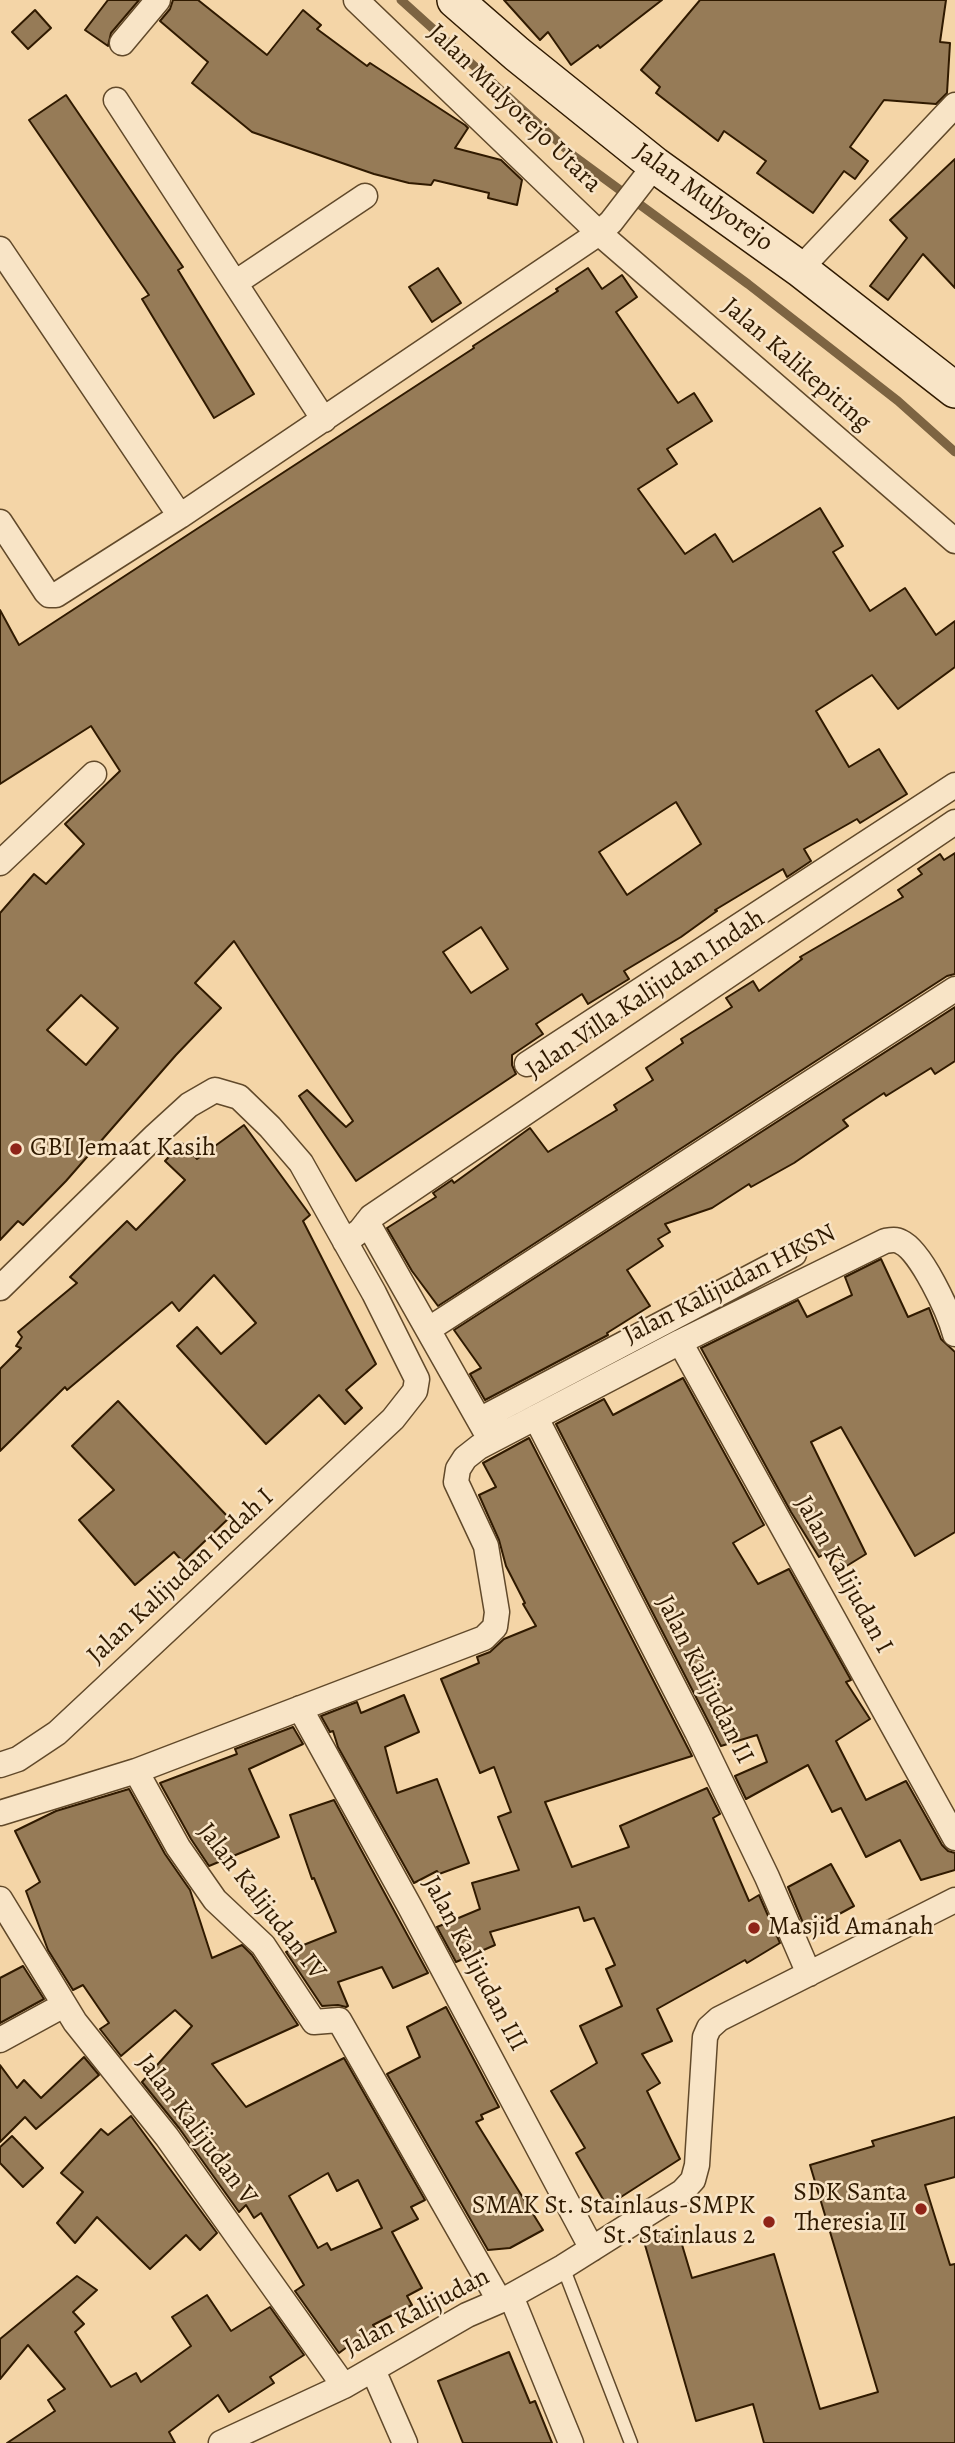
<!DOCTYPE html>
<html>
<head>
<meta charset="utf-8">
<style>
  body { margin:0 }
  canvas { display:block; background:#f4d5a7 }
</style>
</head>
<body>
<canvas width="955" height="2443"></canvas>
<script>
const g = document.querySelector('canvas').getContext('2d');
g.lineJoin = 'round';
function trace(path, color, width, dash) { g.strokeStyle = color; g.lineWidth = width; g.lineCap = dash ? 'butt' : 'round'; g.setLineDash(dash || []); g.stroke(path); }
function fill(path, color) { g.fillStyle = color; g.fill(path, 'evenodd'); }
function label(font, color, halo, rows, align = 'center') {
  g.font = font + ' Alegreya,serif'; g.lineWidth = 5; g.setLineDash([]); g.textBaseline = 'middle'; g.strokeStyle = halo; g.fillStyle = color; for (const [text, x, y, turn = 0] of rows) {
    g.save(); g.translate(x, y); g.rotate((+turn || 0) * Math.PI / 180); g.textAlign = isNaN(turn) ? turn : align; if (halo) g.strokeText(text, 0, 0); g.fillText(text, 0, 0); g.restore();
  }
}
trace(new Path2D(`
  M401,0L575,157L748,284L898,401L955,452`), '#7d6442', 9);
const building = new Path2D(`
  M108,0H139L111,33L108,46L85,30Z
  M173,0H198L267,55L303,10L321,25L317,29L367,66L370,63L465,125L468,128L455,148L501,160L522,180L517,205L488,198L489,193L434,180L431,185L409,183L374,174L252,132L192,83L208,62L160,21L170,9Z
  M504,0H662L600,48L598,45L571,65L548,32L540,40Z
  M700,0H946L940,42L950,43L947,93L936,104L884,100L850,147L868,161L855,179L844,171L813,213L757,173L766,161L724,131L718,141L656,93L660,87L641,70Z
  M35,10L51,28L28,49L12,32Z
  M66,95L183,267L178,270L254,394L214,418L142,299L149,295L29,120Z
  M955,159V288L923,254L888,300L870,286L907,238L890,220Z
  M438,268L461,303L432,322L409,287Z
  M588,268L602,289L622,275L637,297L616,312L678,403L694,393L712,421L667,449L677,464L638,489L685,554L715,534L733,562L820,508L843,546L833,552L870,611L905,588L936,635L955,621V667L898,709L872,675L816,711L849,767L879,749L907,794L860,823L857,819L804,849L811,861L787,877L783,869L715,910L717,911L681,937L624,971L629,979L588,1004L582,994L536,1024L543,1034L512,1055V1065L516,1074L356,1181L299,1096L307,1090L346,1127L353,1121L234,941L195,983L221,1008L176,1055L66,1181L23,1225L18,1221L0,1240V913L34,874L46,884L84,844L65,824L120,771L91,726L0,784V610L19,645L474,348L473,346L558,291L556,289ZM676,802L701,844L627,895L599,852ZM481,927L508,969L471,993L443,952ZM81,995L118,1028L86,1065L47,1030Z
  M955,853V974L947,976L438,1306L412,1271L387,1228L436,1197L433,1193L452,1180L454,1183L530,1128L548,1152L617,1110L614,1105L653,1080L646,1068L683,1043L681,1039L732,1007L726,998L753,981L759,991L802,959L800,957L903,897L898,890L922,874L918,869L940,854L944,860Z
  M955,1007V1061L935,1074L931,1068L886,1096L884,1093L843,1120L848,1126L794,1163L751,1187L749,1184L712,1208L665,1224L670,1232L658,1239L663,1246L627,1270L650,1306L607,1333L608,1335L485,1400L470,1374L481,1368L454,1330Z
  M244,1125L310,1215L303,1221L376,1364L346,1390L362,1408L345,1424L319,1395L266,1444L177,1346L197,1327L221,1354L256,1323L214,1275L179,1311L172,1302L67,1390L65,1387L0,1451V1369L21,1348L16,1346L22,1337L18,1332L77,1283L70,1277L127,1221L136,1230L185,1180L165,1161L182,1143L197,1159Z
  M881,1259L908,1317L929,1308L941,1339L955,1352V1532L915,1556L841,1427L811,1442L866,1554L845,1567L834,1548L819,1557L791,1512L701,1348L798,1300L807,1317L852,1295L845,1277Z
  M683,1378L764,1525L733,1543L758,1584L789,1569L851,1680L846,1682L870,1719L836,1741L866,1800L906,1781L942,1845L948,1851L955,1853V1870L921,1880L900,1840L866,1857L841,1808L832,1812L808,1765L746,1799L735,1776L767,1762L757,1735L721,1746L556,1424L604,1399L613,1415Z
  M118,1401L229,1518L183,1562L174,1552L135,1585L79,1520L114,1490L72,1446Z
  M529,1438L692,1756L545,1802L572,1867L629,1847L620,1826L707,1788L720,1814L713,1818L749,1901L759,1895L780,1943L747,1963L745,1960L657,2009L672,2041L642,2054L660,2083L647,2091L680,2159L607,2206L576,2153L585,2148L551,2091L597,2063L580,2026L622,2006L606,1969L615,1965L594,1918L584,1921L579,1907L490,1932L495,1945L456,1962L437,1927L480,1909L472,1883L519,1870L498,1817L511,1812L494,1767L480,1773L441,1679L479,1663L477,1657L490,1652L504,1639L536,1626L523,1604L525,1603L506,1566L499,1540L479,1495L496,1487L483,1463Z
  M404,1695L419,1732L385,1747L397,1793L437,1779L469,1863L439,1874L437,1871L414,1883L338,1747L333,1731L330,1732L321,1716L357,1702L361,1713Z
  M293,1727L303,1744L249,1769L279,1837L209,1866L191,1839L160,1783L237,1754L235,1749Z
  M129,1789L165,1854L190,1890L212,1958L242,1945L252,1955L298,2025L212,2064L246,2107L344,2058L425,2200L411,2207L418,2219L392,2232L422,2288L407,2296L412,2305L373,2325L378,2332L359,2346L355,2341L339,2353L295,2291L304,2285L261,2213L254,2218L246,2205L239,2212L179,2128L142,2082L192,2026L175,2010L121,2056L100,2029L109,2023L83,1985L73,1990L48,1950L26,1891L40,1882L15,1831L56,1811ZM328,2173L337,2191L358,2180L382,2228L331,2250L327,2243L318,2248L289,2196Z
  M334,1800L428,1973L393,1988L382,1967L338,1982L348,2006L346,2007L338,2005L322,2006L286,1952L336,1932L314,1878L312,1879L290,1815Z
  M831,1864L854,1906L819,1925L821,1929L808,1935L788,1887Z
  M23,1966L44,1999L0,2023V1978Z
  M446,2007L499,2107L481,2115L483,2119L476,2122L543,2230L510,2248L488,2250L387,2074L420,2057L407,2027Z
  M84,2057L99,2075L36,2129L25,2117L0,2142V2065L17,2088L24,2080L41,2098Z
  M131,2116L217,2233L200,2250L186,2235L150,2269L97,2217L75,2243L57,2223L83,2192L61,2173L101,2129L108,2135Z
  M955,2117V2177L925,2185L950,2265L955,2264V2443H764L753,2404L696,2421L643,2238L677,2228L692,2278L774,2254L820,2409L878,2392L810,2165L874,2146L872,2141Z
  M12,2136L43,2168L23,2187L0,2163V2147Z
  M77,2276L97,2290L73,2312L84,2324L75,2332L111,2387L136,2373L141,2382L191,2346L172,2317L207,2295L231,2331L270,2307L304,2355L270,2377L274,2383L229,2412L218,2395L169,2432L175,2443H7L55,2411L48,2400L65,2389L28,2345L0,2379V2339Z
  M509,2352L530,2403L535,2401L552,2443H463L438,2381Z`);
fill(building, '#967b57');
trace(building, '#301a00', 2);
const lane = new Path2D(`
  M563,2267L631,2443`);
const street = new Path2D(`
  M356,0L599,233L955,541
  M122,43L158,0
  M116,100L324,420
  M0,249L180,516
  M800,269L955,105
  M235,283L365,196
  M0,522L46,592L49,595H56L180,516L599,233L611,222L655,165
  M0,863L94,774
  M527,1064L955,785
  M367,1222L487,1434
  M345,1242L360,1231L371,1217L955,822
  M0,1288L155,1136L189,1105L215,1090L239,1097L270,1127L301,1163L374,1293L417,1379L415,1391L393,1419L57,1733L18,1759L0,1765
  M429,1329L955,989
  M680,1342L955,1838
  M536,1418L697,1732L767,1877L809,1974
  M479,1420L794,1254
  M300,1708L410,1907L592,2249
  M136,1771L178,1847L215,1900L263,1945L314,2022L339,2020L499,2300
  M0,1813L136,1771L484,1638L495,1627L497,1612L486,1546L456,1482L458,1469L465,1458L479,1447L680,1342L885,1241C891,1240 896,1239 901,1242C921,1251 949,1312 955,1334
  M0,1899L75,2022L167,2137L344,2386
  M0,2040L64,2005
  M511,2296L571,2443
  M373,2370L405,2443
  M221,2443L344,2386L467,2315L511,2296L563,2267L682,2192L693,2180L697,2165L705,2037L709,2028L719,2019L955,1900`);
const secondary = new Path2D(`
  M455,0L517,54L655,165L800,269L955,390`);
trace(lane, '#61492a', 15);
trace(street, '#61492a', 27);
trace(secondary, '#301a00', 38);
trace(lane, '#f8e4c6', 12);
trace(street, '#f8e4c6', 24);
trace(secondary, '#f8e4c6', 35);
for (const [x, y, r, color] of [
  [16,1149,7,"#8f2418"],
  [754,1928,7,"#8f2418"],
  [921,2209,7,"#8f2418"],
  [769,2222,7,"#8f2418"]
]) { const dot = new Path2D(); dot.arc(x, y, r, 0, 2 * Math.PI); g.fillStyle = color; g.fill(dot); trace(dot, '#f8e4c6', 2.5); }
label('26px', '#301a00', '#f8e4c6', [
  ["Jalan Mulyorejo Utara",514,109,44],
  ["Jalan Mulyorejo",703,198,36],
  ["Jalan Kalikepiting",796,365,41],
  ["Jalan Villa Kalijudan Indah",646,995,-34],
  ["Jalan Kalijudan HKSN",730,1285,-27],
  ["Jalan Kalijudan I",843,1575,61],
  ["Jalan Kalijudan Indah I",181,1577,-43],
  ["Jalan Kalijudan II",704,1680,63],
  ["Jalan Kalijudan IV",261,1902,52],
  ["Jalan Kalijudan III",474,1964,62],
  ["Jalan Kalijudan V",196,2130,53],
  ["Jalan Kalijudan",417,2313,-28]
]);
label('26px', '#301a00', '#f8e4c6', [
  ["GBI Jemaat Kasih",30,1149],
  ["Masjid Amanah",768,1928],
  ["SDK Santa",907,2194,"right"],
  ["Theresia II",907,2224,"right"],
  ["SMAK St. Stainlaus-SMPK",755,2207,"right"],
  ["St. Stainlaus 2",755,2237,"right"]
], 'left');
</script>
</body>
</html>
